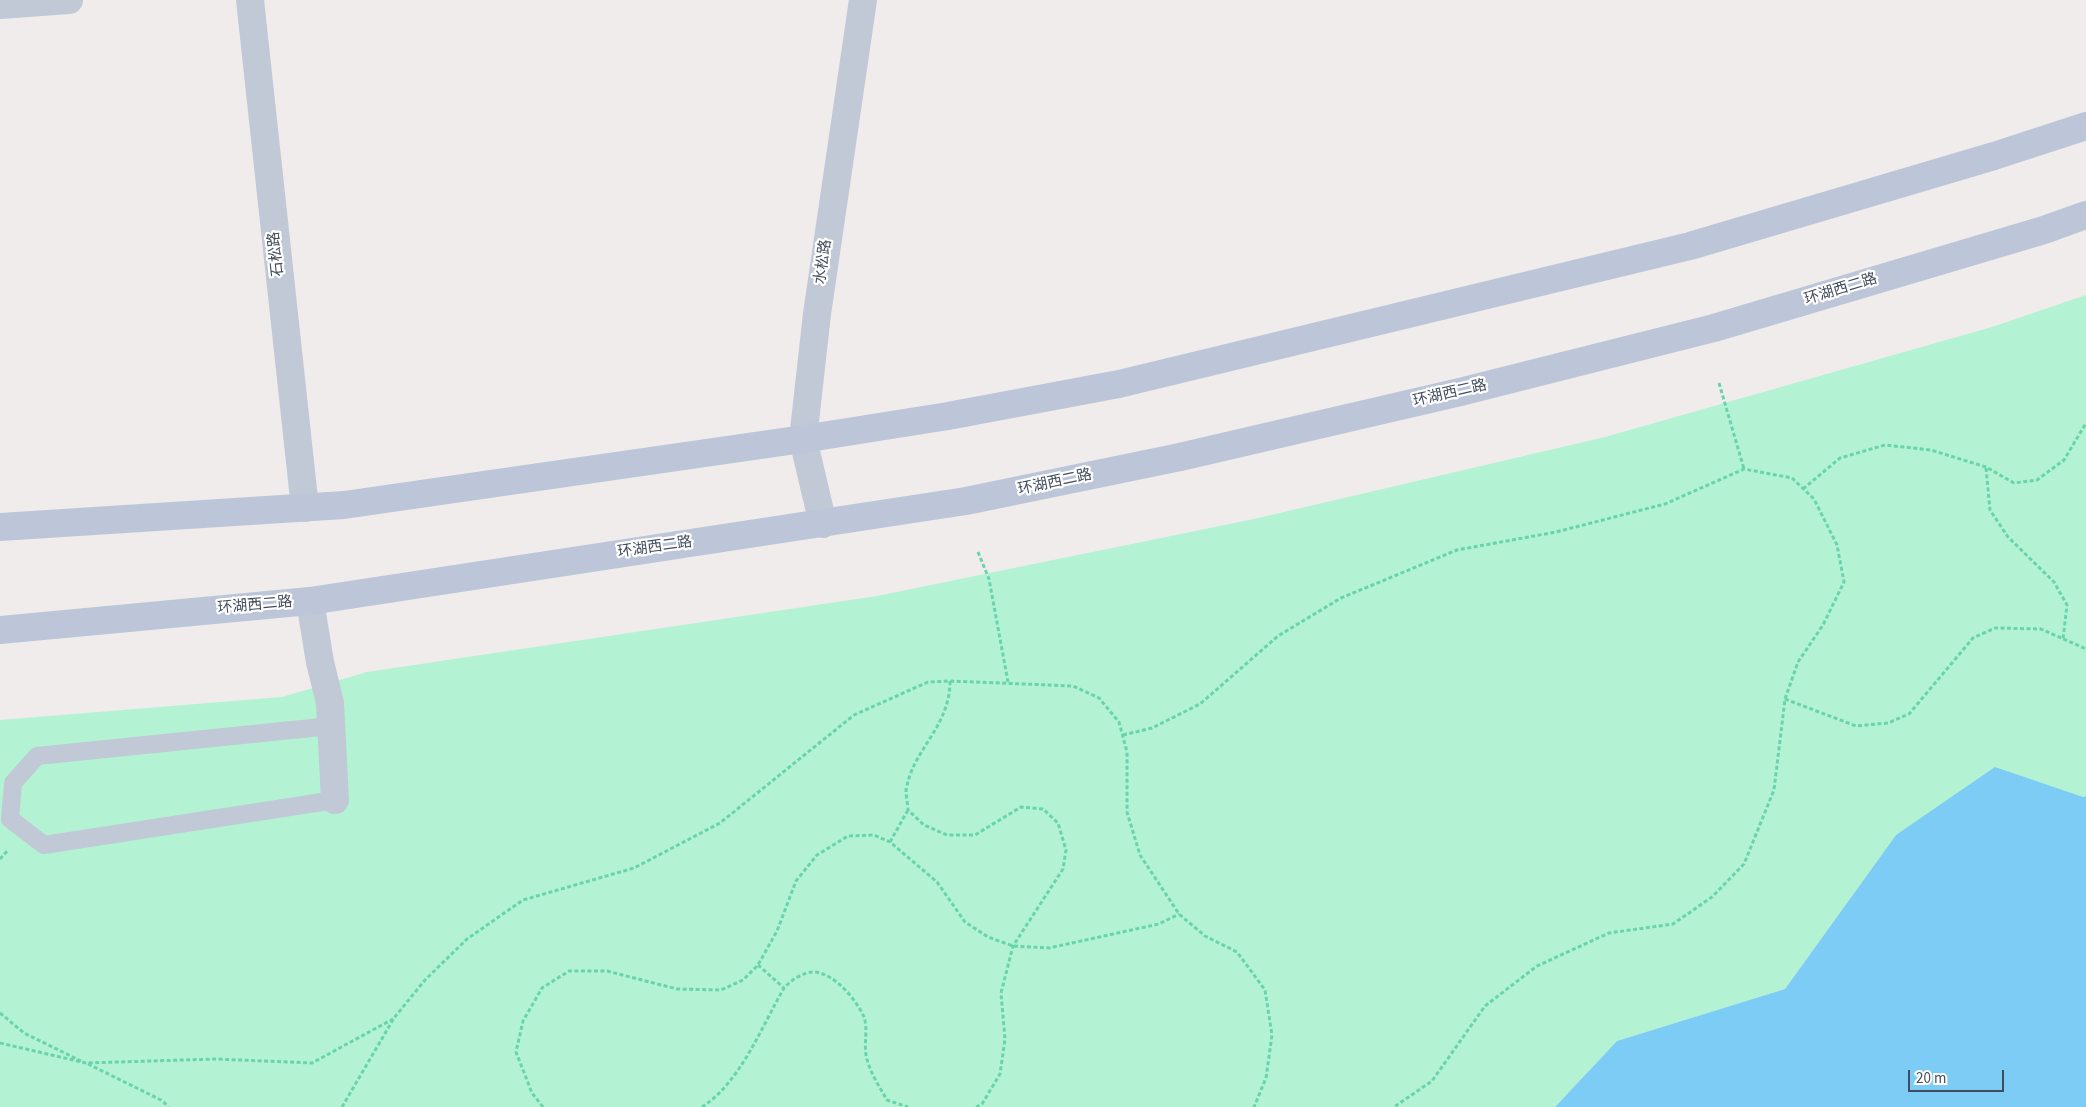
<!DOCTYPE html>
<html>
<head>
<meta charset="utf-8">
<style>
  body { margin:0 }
  #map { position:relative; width:2086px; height:1107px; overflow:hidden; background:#efeceb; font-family:"Source Sans 3",sans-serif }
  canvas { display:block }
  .scale { position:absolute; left:1908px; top:1070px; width:96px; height:22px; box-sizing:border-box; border:2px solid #424c5b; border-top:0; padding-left:6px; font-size:15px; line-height:18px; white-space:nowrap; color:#424c5b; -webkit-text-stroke:4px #fff; paint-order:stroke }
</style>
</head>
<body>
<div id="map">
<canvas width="2086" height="1107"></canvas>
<div class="scale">20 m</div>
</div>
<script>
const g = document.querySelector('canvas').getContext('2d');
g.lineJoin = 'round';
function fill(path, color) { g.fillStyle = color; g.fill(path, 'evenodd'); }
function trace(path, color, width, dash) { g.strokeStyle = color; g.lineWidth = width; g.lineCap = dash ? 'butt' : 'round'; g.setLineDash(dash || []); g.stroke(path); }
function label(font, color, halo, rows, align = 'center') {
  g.font = font + ' "Source Sans 3","Noto Sans SC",sans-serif'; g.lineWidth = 4.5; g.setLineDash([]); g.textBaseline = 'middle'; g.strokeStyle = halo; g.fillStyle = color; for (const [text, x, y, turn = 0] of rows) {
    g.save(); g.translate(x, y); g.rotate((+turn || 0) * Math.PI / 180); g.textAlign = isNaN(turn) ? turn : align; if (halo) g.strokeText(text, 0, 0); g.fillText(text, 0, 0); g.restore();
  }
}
fill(new Path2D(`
  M2086,295V796L1896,835L1785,989L1617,1041L1555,1107H0V720L282,697L367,672L877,596L1254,519L1605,437L1992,327Z`), '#b3f3d4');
fill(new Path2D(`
  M1995,767L2083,797L2086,796V1107H1555L1617,1041L1785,989L1896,835Z`), '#7cccf5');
trace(new Path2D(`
  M1719,383L1744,469
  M1986,468L1990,510L2008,537L2054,582L2067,605L2063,639
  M1803,489L1840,458L1885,445L1931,450L1986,467L2014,483L2037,480L2064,460L2086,423
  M978,552L989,579L1008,682
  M950,681C950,728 912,749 906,791C906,797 908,804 908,810L924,825L947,835H975L1021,807L1043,809L1058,823L1066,850L1063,869L1013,946L1001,993L1005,1039L1000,1074L982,1104L976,1107
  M1785,699L1856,726L1888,723L1909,714L1973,638L1995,628L2041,629L2086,649
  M1123,735L1152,728L1200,704L1278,636L1341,598L1457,550L1556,532L1665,504L1744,469L1792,478L1814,499L1837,545L1844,582L1823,625L1798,662L1785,699L1774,790L1744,864L1712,897L1673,924L1609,933L1537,966L1485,1006L1432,1081L1394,1107
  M890,842L908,810
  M0,859L8,850
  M758,965L784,988
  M0,1013L24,1033L81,1061
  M0,1043L86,1063L216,1059L312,1063L393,1019
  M88,1064L163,1101L168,1107
  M342,1107L394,1018L425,980L467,939L523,900L634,868L720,823L854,715L928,682L950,681L1073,686L1099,698L1119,722L1127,752V812L1140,855L1179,914L1205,936L1237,952L1265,990L1272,1035L1266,1078L1254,1107
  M543,1107L532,1093L516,1052L523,1021L542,988L569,971H607L677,989L721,990L743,980L758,965L777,931L796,881L817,855L848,836L874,835L890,842L937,882L965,922L988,937L1013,946L1049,948L1159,924L1179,914
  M702,1107C740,1083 762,1026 784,988C791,980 803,972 814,972C834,973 856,999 864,1017C868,1028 864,1043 866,1055C869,1071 879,1086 887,1100L908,1107`), '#68d4ac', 3, [4, 2.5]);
trace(new Path2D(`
  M331,726L37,756L13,783L10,819L44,845L335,800`), '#c0c9d5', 18);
trace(new Path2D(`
  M250,0L305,508
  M823,524L803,439L817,314L863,0
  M310,601L320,662L330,703L335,800`), '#c0c9d5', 28);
trace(new Path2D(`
  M0,5L69,0`), '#c0c9d5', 28);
trace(new Path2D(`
  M0,527L344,505L803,439L948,416L1119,384L1690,246L1994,156L2086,126
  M0,630L310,601L966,501L1180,457L1460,392L1714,328L2044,230L2086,215`), '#bcc6d8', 28);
label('15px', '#424c5b', '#fff', [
  ["石松路",277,254,-96],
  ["水松路",824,262,-82],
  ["环湖西二路",1841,290,-17],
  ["环湖西二路",1450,394,-13],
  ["环湖西二路",1055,483,-12],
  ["环湖西二路",655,548,-8],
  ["环湖西二路",255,606,-5]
]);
</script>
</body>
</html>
